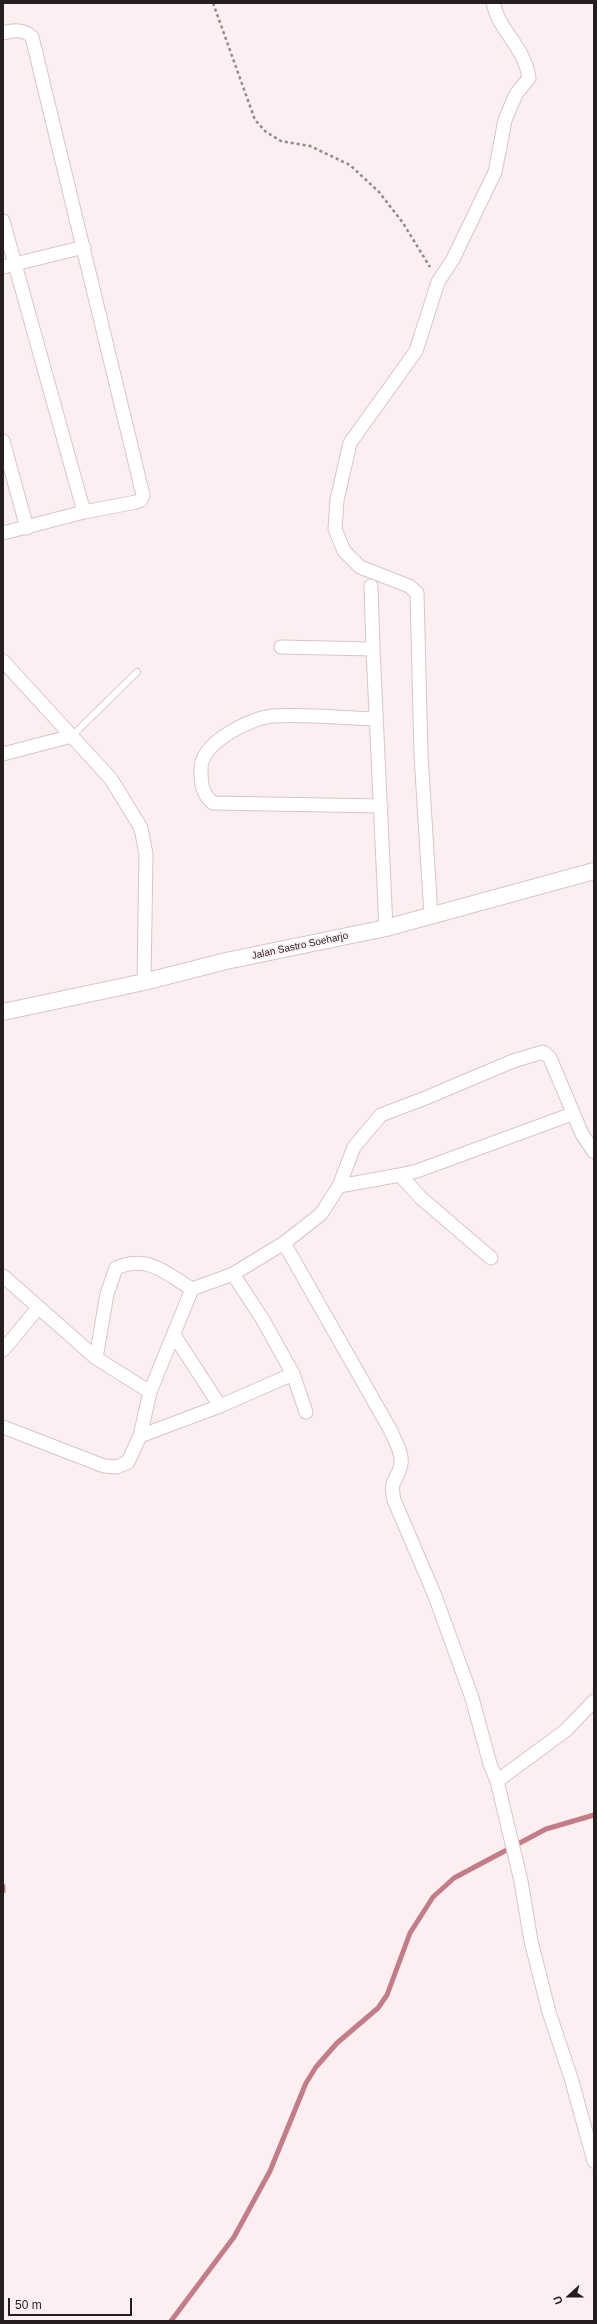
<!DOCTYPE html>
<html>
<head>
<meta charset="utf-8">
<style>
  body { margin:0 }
  #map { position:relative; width:597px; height:2324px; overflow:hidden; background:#fceff1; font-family:Arial,sans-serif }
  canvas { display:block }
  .frame { position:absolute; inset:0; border:4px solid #251d1e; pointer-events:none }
  .north { position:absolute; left:549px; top:2276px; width:40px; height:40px; -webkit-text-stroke:3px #fceff1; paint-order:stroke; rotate:249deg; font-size:11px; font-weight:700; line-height:16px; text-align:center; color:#251d1e }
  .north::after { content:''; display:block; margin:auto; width:14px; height:18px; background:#251d1e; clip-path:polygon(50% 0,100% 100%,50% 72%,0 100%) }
  .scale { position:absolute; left:8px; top:2298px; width:124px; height:18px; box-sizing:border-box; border:2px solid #251d1e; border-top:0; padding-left:5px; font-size:12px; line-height:14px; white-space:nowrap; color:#251d1e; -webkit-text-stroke:3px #fceff1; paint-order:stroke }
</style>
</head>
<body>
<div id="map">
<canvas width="597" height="2324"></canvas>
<div class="frame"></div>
<div class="north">U</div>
<div class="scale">50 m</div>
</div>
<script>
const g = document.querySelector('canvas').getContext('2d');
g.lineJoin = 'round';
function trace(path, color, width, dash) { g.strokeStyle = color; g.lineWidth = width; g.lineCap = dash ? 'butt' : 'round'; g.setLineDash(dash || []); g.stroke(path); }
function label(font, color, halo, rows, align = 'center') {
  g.font = font + ' Arial,sans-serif'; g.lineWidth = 3.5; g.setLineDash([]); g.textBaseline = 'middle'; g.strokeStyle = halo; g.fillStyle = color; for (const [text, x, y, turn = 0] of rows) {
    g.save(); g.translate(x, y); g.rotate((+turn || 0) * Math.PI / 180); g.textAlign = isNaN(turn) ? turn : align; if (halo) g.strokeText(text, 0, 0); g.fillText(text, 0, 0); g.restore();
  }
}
trace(new Path2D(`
  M3,1886V1891
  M171,2321L234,2237L270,2171L306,2083L316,2067L337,2043L378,2008L387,1995L410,1933L433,1897L454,1878L546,1829L594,1815`), '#c37c88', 5);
const service = new Path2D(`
  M72,736L137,672`);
const minor = new Path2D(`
  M3,33C14,30 24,29 32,37L143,495L141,500L136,502L84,512L3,533
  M3,221L84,512
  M3,267L84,247
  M3,441L27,528
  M371,586L373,649
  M281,647L373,649L386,928
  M3,661L111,779L141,828L146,854L144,982
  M376,719C344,718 305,714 273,716C250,718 202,742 201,768C201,782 201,793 213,803L381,806
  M3,754L72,736
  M431,916L421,755L417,593L409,586L360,567L344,551L335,529L337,500L350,443L416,351L438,282L453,259L495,172L505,120L516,94L529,78C524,45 500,33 493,3
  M400,1175L417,1171L572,1114
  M339,1186L400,1175L421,1198L491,1258
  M284,1243L391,1431C395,1441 403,1454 401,1464C398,1481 389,1478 394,1500L435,1596L472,1698L490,1764L497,1781L521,1881L531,1941L549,2012L571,2078L594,2161
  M233,1274L263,1320L293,1374L306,1412
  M3,1276L96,1358L150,1392
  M174,1335L220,1406
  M3,1350L38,1308
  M96,1358L107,1294L116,1268C148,1254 165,1273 192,1289
  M3,1427L104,1466L117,1467L128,1462L140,1436L150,1392L192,1289L233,1274L284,1243L321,1214L339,1186L354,1147L381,1115L428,1097L513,1061L543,1052L550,1058L582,1134L594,1152
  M140,1436L220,1406L293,1374
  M497,1781L565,1731L594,1701`);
const tertiary = new Path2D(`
  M3,1012L144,982L226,961L386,928L594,871`);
trace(service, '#d9c5c7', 8);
trace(minor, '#d9c5c7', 15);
trace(tertiary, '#d9c5c7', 18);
trace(new Path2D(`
  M213,3L255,120L266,132L281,141L310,146L350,165L379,192L403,223L430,267`), '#93898a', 2.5, [3, 3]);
trace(service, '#fff', 6);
trace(minor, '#fff', 13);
trace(tertiary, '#fff', 16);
label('10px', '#251d1e', '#fceff1', [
  ["Jalan Sastro Soeharjo",300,946,-12]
]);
</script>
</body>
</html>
